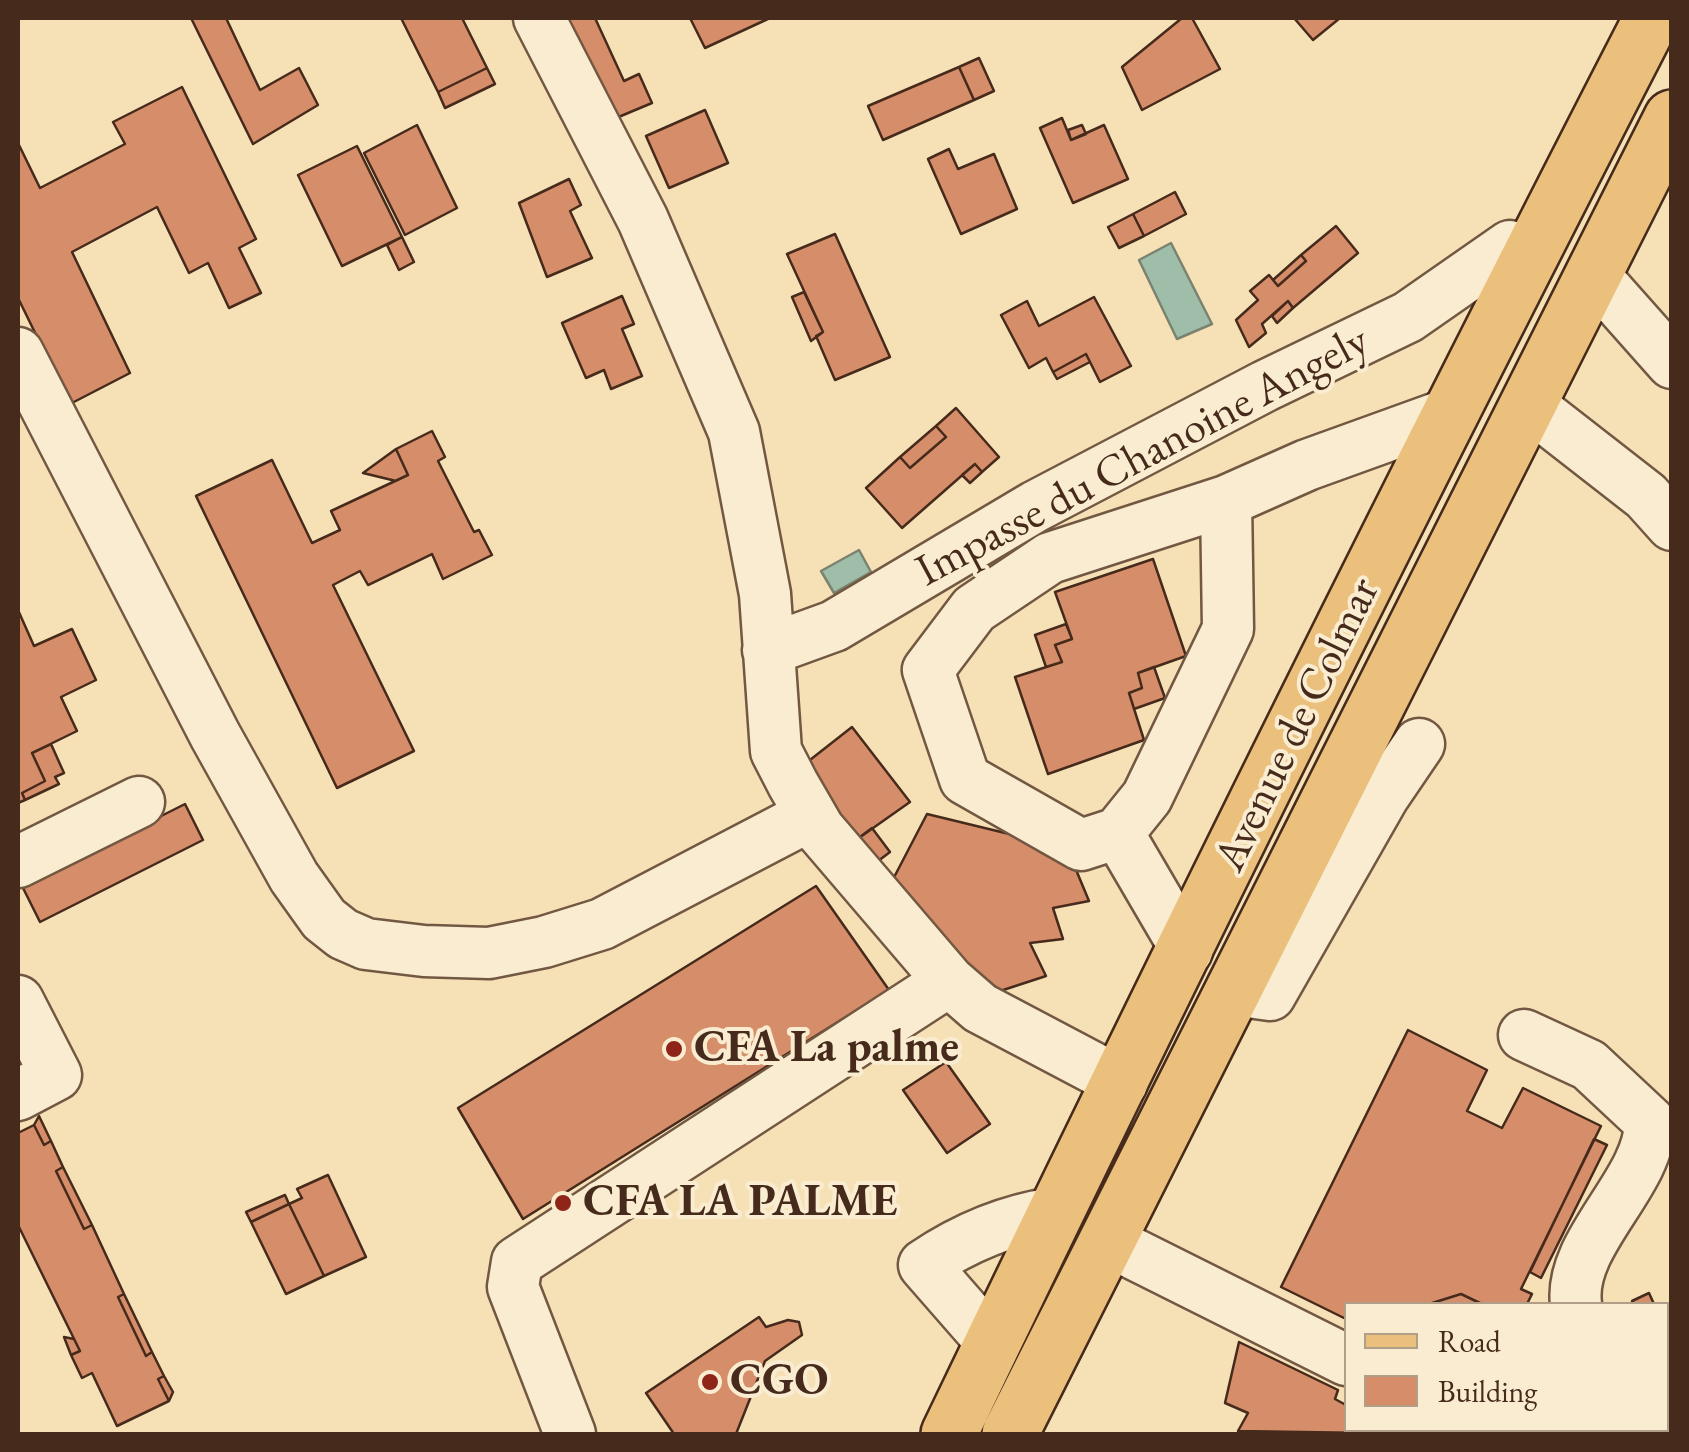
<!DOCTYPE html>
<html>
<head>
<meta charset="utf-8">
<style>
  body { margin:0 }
  #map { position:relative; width:1689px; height:1452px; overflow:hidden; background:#f6e1b7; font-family:"EB Garamond",serif }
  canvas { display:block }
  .frame { position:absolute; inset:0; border:20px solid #462a1b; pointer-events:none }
  .legend { position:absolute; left:1344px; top:1302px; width:325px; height:130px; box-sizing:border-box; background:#f9ecd0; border:2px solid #b19e88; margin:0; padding:12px 18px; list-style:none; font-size:30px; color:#462a1b }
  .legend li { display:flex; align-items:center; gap:20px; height:50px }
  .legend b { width:50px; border:2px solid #b19e88 }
</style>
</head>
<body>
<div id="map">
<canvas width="1689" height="1452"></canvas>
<div class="frame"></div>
<ul class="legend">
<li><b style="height:12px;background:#ebc07c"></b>Road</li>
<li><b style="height:28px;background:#d68d69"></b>Building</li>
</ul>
</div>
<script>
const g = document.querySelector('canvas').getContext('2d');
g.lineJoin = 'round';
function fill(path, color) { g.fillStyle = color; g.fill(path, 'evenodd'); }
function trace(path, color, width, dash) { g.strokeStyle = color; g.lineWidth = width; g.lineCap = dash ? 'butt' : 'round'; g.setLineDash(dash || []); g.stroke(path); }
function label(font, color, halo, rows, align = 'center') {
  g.font = font + ' "EB Garamond",serif'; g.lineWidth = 8; g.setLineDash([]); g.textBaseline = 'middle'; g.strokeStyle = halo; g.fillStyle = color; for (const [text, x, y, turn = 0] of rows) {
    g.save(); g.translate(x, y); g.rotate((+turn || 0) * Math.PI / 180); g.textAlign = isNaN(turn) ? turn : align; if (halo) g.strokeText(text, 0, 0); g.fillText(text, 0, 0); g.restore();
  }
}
const water = new Path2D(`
  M1171,243L1212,324L1177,339L1139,260Z
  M859,550L871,572L834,593L821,571Z`);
fill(water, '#9ebea9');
trace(water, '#7b8370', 2.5);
const building = new Path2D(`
  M191,18H226L260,90L299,68L318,105L253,144Z
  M401,18H462L487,68L438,92Z
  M558,18H595L624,81L639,74L652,103L609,121Z
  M690,18H770L705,48Z
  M1182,18H1192L1220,69L1142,110L1122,67Z
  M1294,18H1340L1313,40Z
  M979,58L994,91L974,100L959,67Z
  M959,67L974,100L883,140L868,106Z
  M487,68L495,84L445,108L438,92Z
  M182,87L256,239L239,248L261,293L229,308L208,263L189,273L157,207L72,252L130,373L70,404L18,298V143L40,188L125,144L113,122Z
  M705,110L728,163L669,188L646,136Z
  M1062,118L1071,140L1104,125L1128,179L1073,203L1040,128Z
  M417,125L457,208L405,235L364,153Z
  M1082,125L1086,134L1071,140L1068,130Z
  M357,146L402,237L342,266L298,175Z
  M949,149L958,169L994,154L1017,209L961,234L928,159Z
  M569,179L581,205L570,211L592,258L547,277L519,203Z
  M1175,192L1186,214L1144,236L1133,214Z
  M1133,214L1144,236L1119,248L1108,227Z
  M1336,226L1358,253L1293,308L1288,301L1262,324L1266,333L1249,347L1236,320L1258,300L1250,291L1269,275L1278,286L1306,261L1301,255Z
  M835,234L890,357L835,380L816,336L823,332L787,254Z
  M402,237L414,262L399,270L387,245Z
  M1301,255L1306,261L1278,286L1273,280Z
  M804,292L823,332L811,341L792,297Z
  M622,296L634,324L622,329L642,376L611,389L604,370L586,378L562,323Z
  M1094,297L1131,366L1100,382L1086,354L1053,372L1046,358L1029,368L1001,315L1027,301L1039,326Z
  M1288,301L1293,308L1277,323L1272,316Z
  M1086,354L1090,362L1057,379L1053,372Z
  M956,408L999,457L982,472L975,464L902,528L866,488L900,457L910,468L946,437L936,426Z
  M936,426L946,437L910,468L900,457Z
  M432,431L445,457L438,461L474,532L479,530L492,555L443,579L432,554L368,585L360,571L333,585L414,751L337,788L196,496L272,460L312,543L340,530L331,511L408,475L396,449Z
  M396,449L408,475L396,481L363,473Z
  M975,464L982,472L970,483L962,475Z
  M1153,559L1186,656L1138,673L1142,688L1129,693L1144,740L1048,774L1015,677L1062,662L1055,645L1072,639L1055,592Z
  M18,610L34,646L72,629L96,680L61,697L77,731L32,753L45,781L22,793L25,800L18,803Z
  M1066,624L1072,639L1055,645L1062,662L1046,667L1035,635Z
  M1154,667L1165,698L1134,709L1129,693L1142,688L1138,673Z
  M852,727L910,802L849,845L801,767Z
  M51,744L64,773L55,777L59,784L25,800L22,793L45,781L32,753Z
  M185,804L203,840L40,922L22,886Z
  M927,814L1067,848L1089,901L1053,908L1063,939L1030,943L1046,976L991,994L890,885Z
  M872,828L890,852L869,868L849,845Z
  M816,886L889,990L523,1219L458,1108Z
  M1408,1030L1487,1070L1467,1111L1502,1128L1523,1088L1601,1126L1521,1289L1532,1294L1527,1304H1482L1461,1294L1429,1304H1346V1319L1281,1287Z
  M946,1062L990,1124L947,1153L903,1090Z
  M39,1116L51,1141L44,1145L34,1125Z
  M34,1125L44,1145L51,1141L63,1167L56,1171L84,1229L92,1225L124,1294L118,1297L146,1356L152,1352L164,1376L158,1379L169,1401L117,1426L92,1373L82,1378L71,1355L80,1351L18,1225V1133Z
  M1594,1139L1607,1145L1541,1278L1530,1272Z
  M63,1167L92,1225L84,1229L56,1171Z
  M328,1175L366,1257L324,1276L289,1204L302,1198L297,1189Z
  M285,1195L289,1204L251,1222L246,1212Z
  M289,1204L324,1276L286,1294L251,1222Z
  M1649,1293L1654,1304H1634L1632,1301Z
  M124,1294L152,1352L146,1356L118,1297Z
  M1461,1294L1482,1304H1429Z
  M759,1317L766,1327L788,1320L799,1322L802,1335L765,1361L736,1434H674L646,1393Z
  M64,1337L74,1339L80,1351L71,1355Z
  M1239,1342L1338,1390L1335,1399L1346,1405V1430H1419L1429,1434L1238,1431L1248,1413L1225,1403Z
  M164,1376L173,1392L169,1401L158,1379Z`);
fill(building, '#d68d69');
trace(building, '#462a1b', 2.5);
const minor = new Path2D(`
  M539,18L643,220L734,432L765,594L776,751L793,784L819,829L949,981L980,1008L1122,1083
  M1593,274L1672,363
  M18,353L215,735L294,877L324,919L343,934L366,944L424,951L489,953L544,942L602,924L811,815
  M1528,404L1646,496L1672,525
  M1226,501L1228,629L1147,797L1118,833L1081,845L965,779L928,670L974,609L1050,558L1226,501L1307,465L1451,413
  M768,650L834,626L1036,506L1265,386L1408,317L1510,246
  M1118,833L1187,951
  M18,862L139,802
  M1234,990L1270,995L1383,797L1419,744
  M18,1001L56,1075L18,1095
  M1524,1035L1589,1065L1650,1122C1650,1183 1568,1242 1576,1304
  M1108,1241L1346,1360
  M993,1344L924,1265C964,1238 1007,1220 1054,1213
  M1487,1430L1497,1434
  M570,1434L513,1287L517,1262L949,981
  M1567,1434L1569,1430`);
const major = new Path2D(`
  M949,1434C1177,959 1411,486 1652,18
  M1010,1434L1672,118`);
trace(minor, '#725842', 55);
trace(major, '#462a1b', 60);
trace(minor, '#f9ecd0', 50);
trace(major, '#ebc07c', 55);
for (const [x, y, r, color] of [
  [674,1049,10,"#8f2418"],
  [563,1203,10,"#8f2418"],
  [710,1382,10,"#8f2418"]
]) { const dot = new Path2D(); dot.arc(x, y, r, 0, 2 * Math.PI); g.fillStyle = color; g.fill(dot); trace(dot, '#f9ecd0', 4); }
label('45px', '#462a1b', '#f9ecd0', [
  ["Impasse du Chanoine Angely",1143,457,-28],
  ["Avenue de Colmar",1298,725,-64]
]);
label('bold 45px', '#462a1b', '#f9ecd0', [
  ["CFA La palme",694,1049],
  ["CFA LA PALME",583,1203],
  ["CGO",730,1382]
], 'left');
</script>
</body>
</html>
